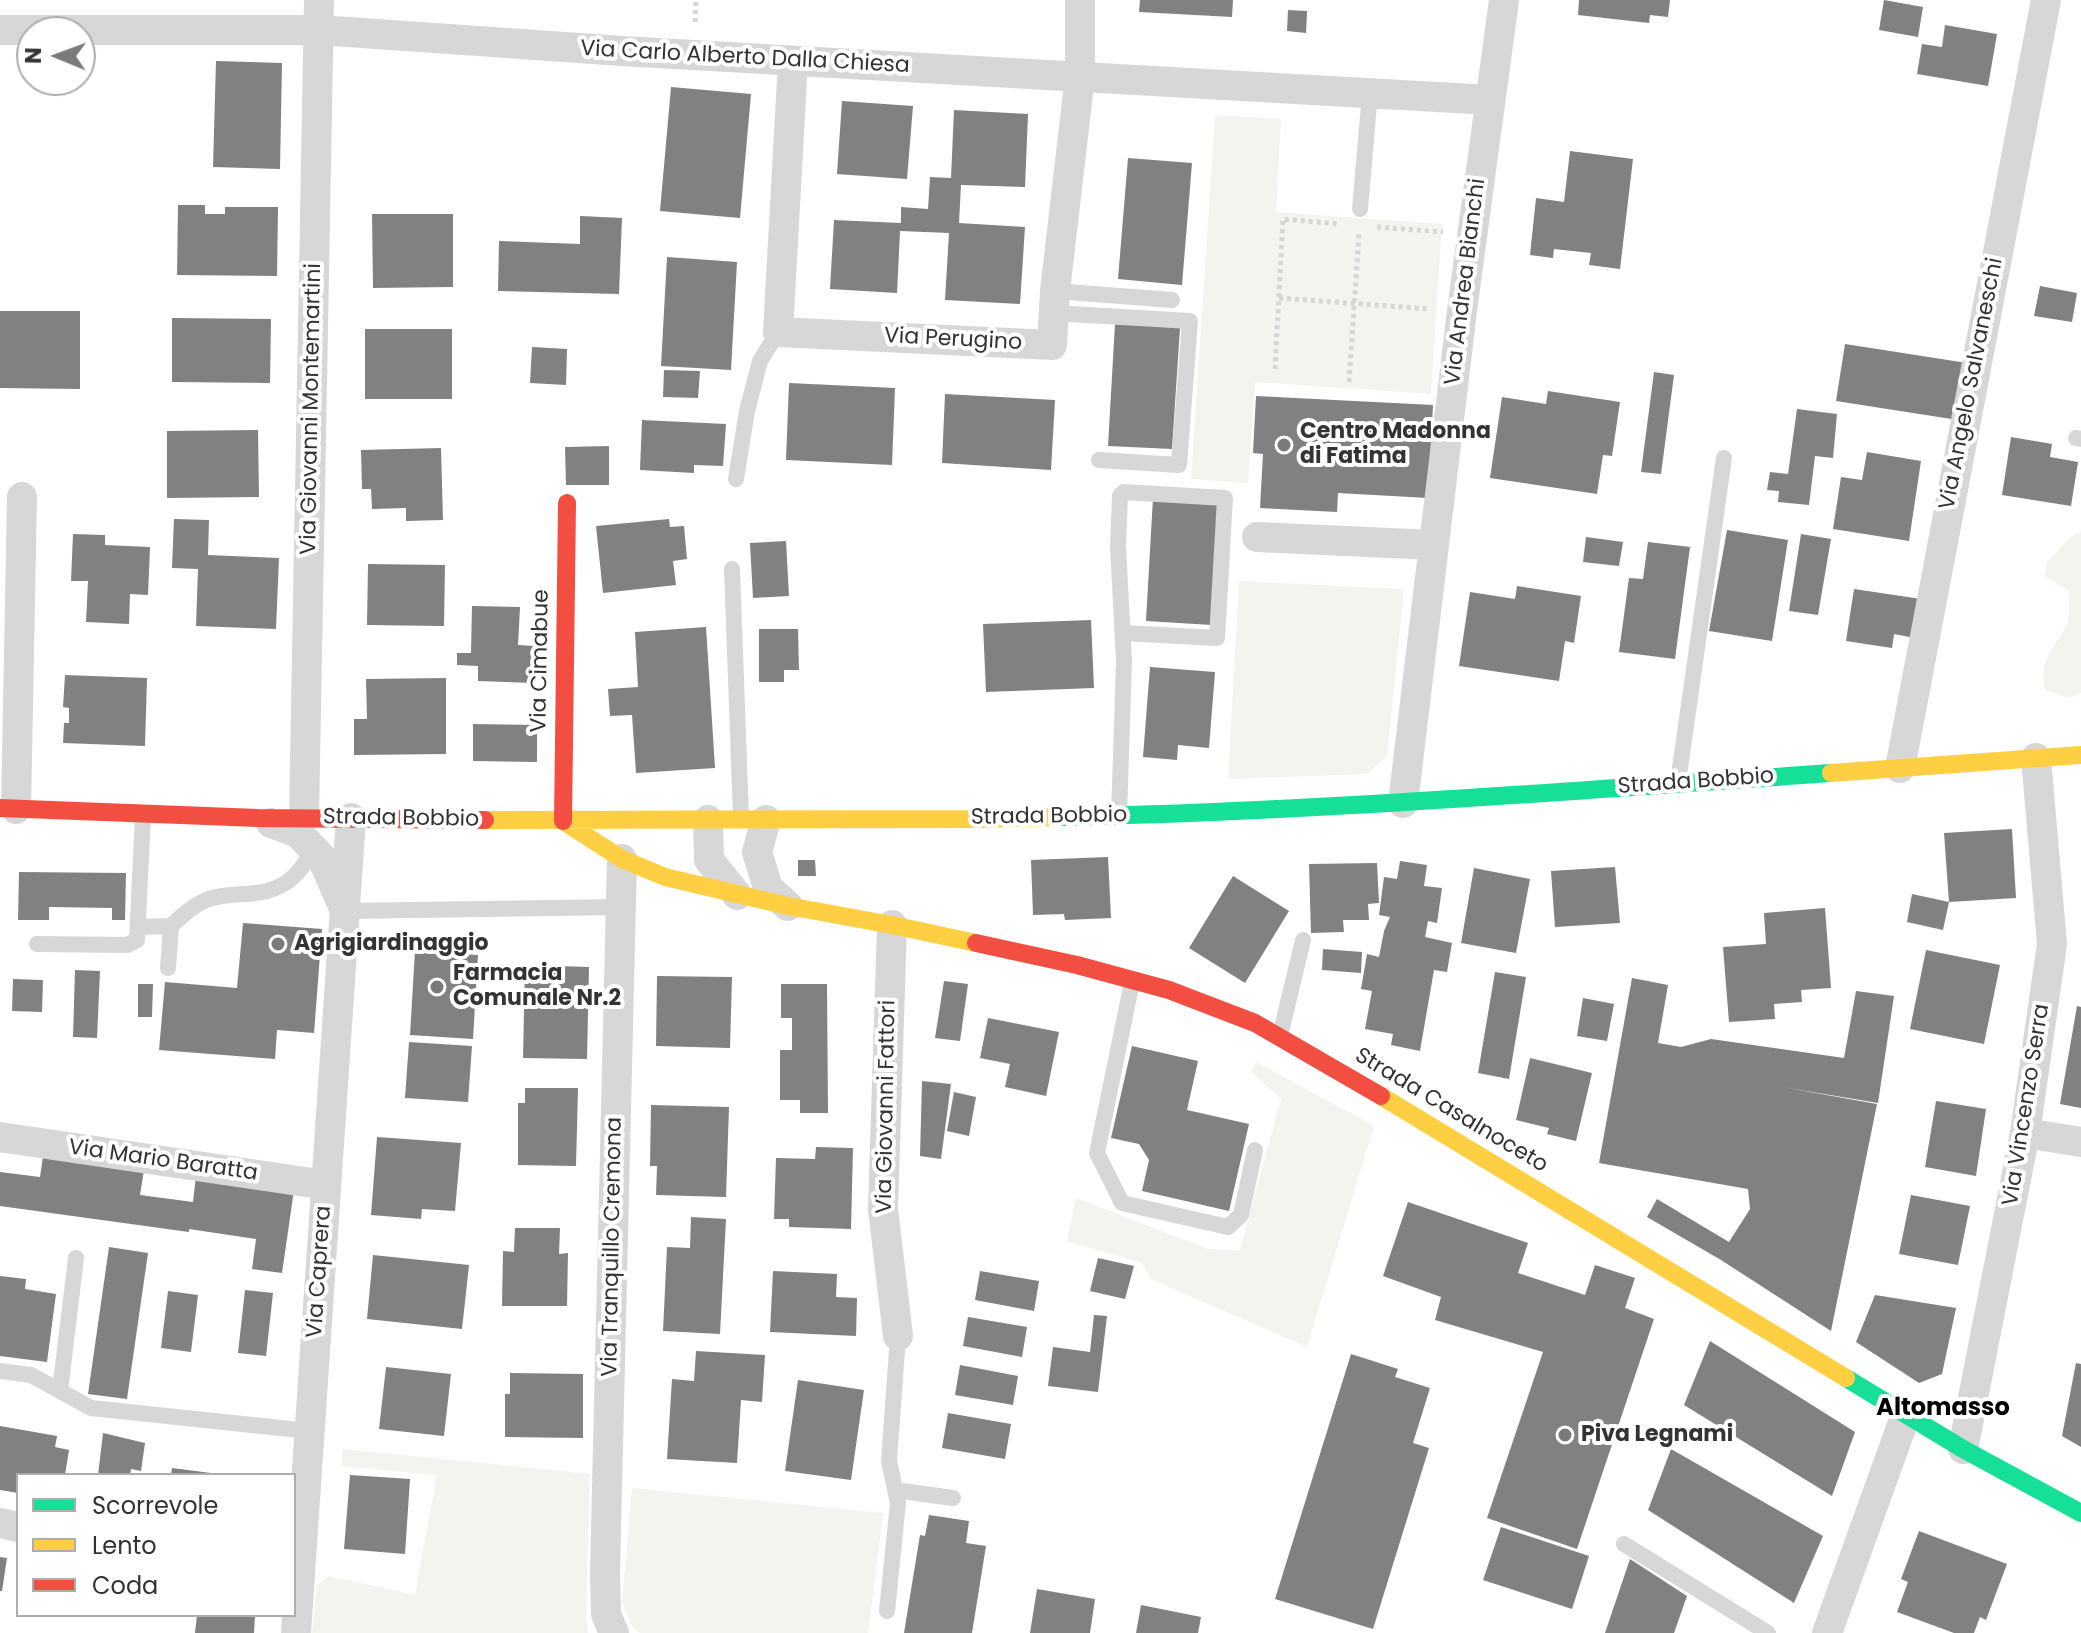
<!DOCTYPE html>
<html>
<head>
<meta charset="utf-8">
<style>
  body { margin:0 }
  #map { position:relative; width:2081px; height:1633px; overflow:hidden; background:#fff; font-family:Poppins,sans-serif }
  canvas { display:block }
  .legend { position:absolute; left:16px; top:1473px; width:280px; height:144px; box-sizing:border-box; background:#fff; border:2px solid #adadad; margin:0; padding:10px 14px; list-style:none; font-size:24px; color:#333 }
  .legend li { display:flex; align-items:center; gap:16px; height:40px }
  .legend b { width:40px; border:2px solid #adadad }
  .north { position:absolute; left:16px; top:16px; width:80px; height:80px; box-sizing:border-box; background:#fff; border:2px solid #adadad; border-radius:50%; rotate:271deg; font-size:22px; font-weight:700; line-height:32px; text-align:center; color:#333 }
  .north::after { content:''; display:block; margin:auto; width:28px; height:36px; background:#7a7a7a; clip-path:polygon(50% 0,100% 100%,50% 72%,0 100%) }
</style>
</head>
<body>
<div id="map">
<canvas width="2081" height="1633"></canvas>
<ul class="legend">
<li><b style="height:10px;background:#16e098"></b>Scorrevole</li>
<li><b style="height:10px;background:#ffcf43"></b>Lento</li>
<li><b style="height:10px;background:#f24e42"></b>Coda</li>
</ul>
<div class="north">N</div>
</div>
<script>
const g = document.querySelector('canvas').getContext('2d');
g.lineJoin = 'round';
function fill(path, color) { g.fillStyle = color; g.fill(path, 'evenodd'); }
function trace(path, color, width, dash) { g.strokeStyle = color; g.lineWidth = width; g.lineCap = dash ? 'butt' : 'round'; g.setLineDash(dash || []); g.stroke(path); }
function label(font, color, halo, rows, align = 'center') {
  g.font = font + ' Poppins,sans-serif'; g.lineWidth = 8; g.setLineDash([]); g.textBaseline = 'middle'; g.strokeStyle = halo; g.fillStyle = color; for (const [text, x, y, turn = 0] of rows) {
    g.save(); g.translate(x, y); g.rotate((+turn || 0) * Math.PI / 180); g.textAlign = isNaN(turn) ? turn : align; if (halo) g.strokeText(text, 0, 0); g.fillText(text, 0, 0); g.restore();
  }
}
fill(new Path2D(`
  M1215,115L1281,119L1276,212L1442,224L1431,394L1255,382L1248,483L1191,479Z
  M2081,531V693L2070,698L2045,690C2038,657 2055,651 2067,624C2070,615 2069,601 2069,591L2045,576L2047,562C2061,550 2064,540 2081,531Z
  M1239,581L1404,589L1387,756L1367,774L1228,779Z
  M1256,1062L1374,1126L1307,1347L1151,1279L1142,1263L1067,1241L1076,1198L1208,1249L1240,1250L1281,1099L1251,1072Z
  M343,1449L590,1474L586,1614L588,1633H312L317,1585L328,1576L415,1595L437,1475L341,1466Z
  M632,1488L883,1513L868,1633H640L632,1626L622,1602Z`), '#f1f5ed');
fill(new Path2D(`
  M1140,0H1233L1232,17L1139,12Z
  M1579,0H1670L1668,17L1650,15L1649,23L1578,15Z
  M1884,0L1923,7L1918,37L1879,30Z
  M1288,10L1307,11L1306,33L1287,31Z
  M1945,25L1997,34L1988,86L1917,74L1922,44L1942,47Z
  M216,61L282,63L280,169L213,167Z
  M671,87L751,94L740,218L660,211Z
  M842,101L913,106L907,179L837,174Z
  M954,110L1028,114L1025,187L961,185L959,223L1025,227L1020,304L945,300L949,233L900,231L897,293L830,289L834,220L901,223V207L928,209L930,177L951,178Z
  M1570,151L1633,159L1620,269L1589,265L1591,253L1554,249L1553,258L1530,255L1536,198L1564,202Z
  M1128,158L1192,163L1182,285L1118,279Z
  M178,205H205V214H225V207H278L277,276L177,275Z
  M372,214H453V287L373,288Z
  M580,216L622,218L619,294L498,291L499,241L580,244Z
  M667,257L737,262L731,370L661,366Z
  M2040,286L2077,293L2072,322L2034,316Z
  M0,311H80V389L0,388Z
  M172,318L271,319L270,383L172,382Z
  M1115,324L1180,328L1172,449L1108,446Z
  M365,329H452V399H365Z
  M1845,344L1967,363L1958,420L1836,401Z
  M532,347L567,349L566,385L530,383Z
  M664,370L700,371L698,398L663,397Z
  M1654,372L1674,375L1661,474L1641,472Z
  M789,383L895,388L892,465L786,460Z
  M1548,391L1620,402L1612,456L1603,455L1597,494L1490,478L1502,397L1546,404Z
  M945,394L1055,400L1051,470L942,463Z
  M1256,396L1433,405L1428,498L1338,493L1337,512L1260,508L1263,454L1253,453Z
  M1797,409L1837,414L1833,458L1815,456L1809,505L1778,502L1779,491L1767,490L1770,472L1788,474Z
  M642,420L726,424L723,466L694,465V473L640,470Z
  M258,430L259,497L167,498V431Z
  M2011,437L2052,444L2050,457L2078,462L2071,506L2002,495Z
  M609,446V485H566L565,447Z
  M441,448L443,520L406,521V508L372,509L371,489H362L361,450Z
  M1867,452L1921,461L1909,541L1833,529L1841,477L1862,480Z
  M1153,498L1219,502L1212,625L1146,621Z
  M174,519L209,520L208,555L279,558L276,629L196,626L198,569L172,568Z
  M669,519L670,527L684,526L687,559L673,561L676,585L603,593L596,526Z
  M1727,530L1788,540L1772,641L1709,631Z
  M73,534L105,535V545L150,547L148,595L130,594L129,624L86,622L88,581H71Z
  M1801,534L1831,539L1818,615L1789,611Z
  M1586,537L1623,542L1619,566L1583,562Z
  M786,541L789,596L753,598L750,543Z
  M1648,542L1690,547L1675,659L1619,652L1629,578L1643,579Z
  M368,564L445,565L444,626L367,625Z
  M1517,586L1581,596L1574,643L1565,641L1559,681L1459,666L1470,592L1515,599Z
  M1854,589L1921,599L1915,638L1894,634L1892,648L1846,641Z
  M472,606L520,607L518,645L534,646L533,683L478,681V666L457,665V653H471Z
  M1091,620L1094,688L986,692L983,624Z
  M706,627L715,768L636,773L632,715L610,716L608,689L638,687L635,632Z
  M759,629H798L799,670H784V682H759Z
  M1150,667L1215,672L1209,748L1178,745L1177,760L1143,757Z
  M65,675L147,678L145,746L63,743L64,723H69V708L63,707Z
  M446,678V754L354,755V719H367L366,679Z
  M473,724L537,725V762L473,761Z
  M2012,829L2016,898L1949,902L1944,833Z
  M1108,857L1111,918L1065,920L1064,914L1033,915L1031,860Z
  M798,860H815L816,876H798Z
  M1400,861L1427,865L1424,886L1442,888L1437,923L1428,921L1425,937L1452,943L1447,972L1434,970L1420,1051L1391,1045L1393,1034L1365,1029L1372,991L1361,989L1367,954L1379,957L1384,931L1390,917L1379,915L1384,877L1397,879Z
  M1377,863L1379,903L1368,904L1369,920H1343L1344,932L1311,933L1309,864Z
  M1615,867L1620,923L1555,927L1551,871Z
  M1474,868L1530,879L1516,953L1461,943Z
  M19,872L126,873L125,920H112V908L49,907V920H18Z
  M1233,876L1289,911L1245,983L1189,948Z
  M1912,894L1949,902L1943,930L1907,922Z
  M1825,908L1831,988L1801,990L1802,1002L1774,1004L1775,1019L1729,1022L1723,947L1766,944L1764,913Z
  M243,923L322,929L314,1033L277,1030L275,1059L159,1050L165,982L237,988Z
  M1323,949L1362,952L1361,973L1322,970Z
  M1926,950L2000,965L1984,1044L1910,1029Z
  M415,951L478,955L473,1039L410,1035Z
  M525,965L589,967L587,1059L523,1058Z
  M75,970L100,971L97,1038L73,1037Z
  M1495,972L1526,977L1509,1079L1478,1073Z
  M657,976L732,977L730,1048L656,1046Z
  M1632,978L1668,985L1658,1043L1681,1047L1711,1039L1844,1058L1856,991L1894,996L1878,1103L1782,1087L1877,1104L1831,1331L1721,1260L1647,1217L1657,1199L1729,1242L1750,1209L1748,1189L1599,1163Z
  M13,979L43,980L42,1012L12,1011Z
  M944,981L968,984L960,1041L935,1038Z
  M138,984H153L152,1017H138Z
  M781,984H827L828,1113H800V1100H780V1050H792V1018H781Z
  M1583,998L1614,1004L1607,1041L1577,1036Z
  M2077,1006L2081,1007V1108L2060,1104Z
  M988,1018L1059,1032L1046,1096L1005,1087L1010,1064L980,1058Z
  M409,1042L472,1046L468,1102L405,1098Z
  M1132,1046L1198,1061L1187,1110L1249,1124L1229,1211L1142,1191L1149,1160L1139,1144L1111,1138Z
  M1530,1058L1592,1073L1576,1141L1547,1134L1549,1128L1516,1120Z
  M922,1081L951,1084L941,1159L920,1156Z
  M525,1088H578L576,1166L518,1165V1103H525Z
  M954,1092L976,1097L969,1136L947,1131Z
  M1936,1101L1986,1109L1976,1176L1925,1167Z
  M651,1105L729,1107L726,1197L656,1195L657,1166H650Z
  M377,1137L461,1143L455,1211L422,1209L421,1219L371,1215Z
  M816,1147L853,1148L851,1229L789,1227V1219H774L776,1158L815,1159Z
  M43,1156L144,1170L140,1195L193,1202L196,1176L294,1190L282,1273L252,1269L256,1239L189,1229V1232L0,1206V1172L40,1177Z
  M1911,1195L1970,1206L1958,1265L1899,1254Z
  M1408,1202L1528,1243L1518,1273L1585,1295L1595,1265L1635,1278L1625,1308L1654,1319L1577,1549L1487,1518L1543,1352L1435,1320L1441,1297L1383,1276Z
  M691,1217L726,1219L720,1334L663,1331L667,1247L690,1248Z
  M515,1228H560L559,1254L568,1253L567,1306H502L503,1251L514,1252Z
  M109,1247L148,1253L127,1399L88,1394Z
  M373,1255L469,1265L462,1329L367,1319Z
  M1098,1258L1134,1266L1125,1299L1090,1291Z
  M773,1271L837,1274L836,1297L857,1298L856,1336L770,1332Z
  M980,1271L1039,1281L1034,1311L975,1300Z
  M0,1276L26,1279L25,1289L56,1294L47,1362L0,1356Z
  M245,1290L273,1293L266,1356L238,1353Z
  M168,1291L198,1295L191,1352L161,1348Z
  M1875,1295L1956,1308L1942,1374L1919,1383L1856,1342Z
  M1094,1315L1107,1316L1098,1392L1048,1386L1053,1347L1090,1352Z
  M968,1317L1027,1327L1022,1357L963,1346Z
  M1710,1341L1855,1432L1832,1496L1684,1405Z
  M696,1351L765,1355L762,1402L741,1400L737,1463L667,1459L672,1379L694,1381Z
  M1351,1354L1398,1369L1395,1377L1430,1388L1413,1443L1429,1448L1373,1629L1275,1599Z
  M2076,1363L2081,1364V1447L2062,1436Z
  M960,1365L1018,1376L1013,1405L955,1395Z
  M386,1367L451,1374L444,1436L379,1429Z
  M510,1373L583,1374V1438L505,1437V1394H510Z
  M798,1380L864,1390L851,1480L785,1471Z
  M948,1413L1011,1424L1005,1459L942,1448Z
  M0,1426L57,1436L55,1447L69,1450L65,1475H18V1493L0,1490Z
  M103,1433L145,1443L141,1471L131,1469L130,1475H98Z
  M1671,1449L1823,1536L1794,1603L1648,1510Z
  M172,1468L211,1473V1475H171Z
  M350,1475L410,1479L405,1554L344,1549Z
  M929,1515L969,1521L966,1543L986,1546L972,1633H904L920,1535L925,1536Z
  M1501,1527L1589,1556L1572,1609L1483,1580Z
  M1919,1531L2007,1564L1986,1620L1980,1617L1974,1633H1954L1897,1612L1908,1582L1901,1579Z
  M0,1557L7,1558L2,1591H0Z
  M1630,1559L1687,1596L1674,1633H1605Z
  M1037,1589L1095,1599L1090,1633H1030Z
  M1141,1605L1201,1617L1198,1633H1136Z
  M197,1615H255L254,1633H195Z`), '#818181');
trace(new Path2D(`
  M695,22L696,0
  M1377,227L1443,232
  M1279,298L1430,309
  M1275,369L1283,219L1339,224
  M1349,382L1359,234`), '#d6d6d6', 5, [4, 4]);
trace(new Path2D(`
  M1360,209L1370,93
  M1055,291L1172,300
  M1053,313L1190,321L1179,465L1099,460
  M2076,438L2081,439
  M736,479L747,411L760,361L778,332
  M732,569L741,818
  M1678,782L1724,458
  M1119,816L1124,661L1118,546L1120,496L1124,492L1225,498L1217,638L1123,633
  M345,911L621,907
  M138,927L171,926
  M37,944L127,945L137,940L143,815
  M168,968L171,926C182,916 192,906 206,900C229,891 258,898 280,886C296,879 305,863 314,849
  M1132,982L1097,1153L1122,1203L1228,1227L1241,1215L1255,1150
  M1280,1036L1303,940
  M0,1371L31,1375L91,1408L309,1431
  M60,1391L76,1258
  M895,1490L953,1498
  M1624,1544L1768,1633
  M887,1611L898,1503L889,1461L898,1336`), '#d7d7d7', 16);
trace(new Path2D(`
  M0,30H319L622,51L1490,100
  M793,61L778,332L1052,345L1055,291L1080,76V0
  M1257,537L1434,545
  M1900,768L2046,0
  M1403,803L1462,311L1504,0
  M16,809L22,497
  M304,818L319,0
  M708,820L709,860L737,895
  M766,820L757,852L768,888L788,906
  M271,823L298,833L322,858L343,906
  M892,925L883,1209L898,1336
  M2025,1133L2081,1142
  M0,1137L326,1185
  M1963,1449L2025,1133L2052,944L2036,758
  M0,1523L18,1527
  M296,1633L351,818
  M614,1633L606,1614L605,1572L622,859
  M1827,1633L1906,1414`), '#d7d7d7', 30);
trace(new Path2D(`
  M1059,817C1317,811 1574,791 1831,773
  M1846,1378L1963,1449L2081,1513`), '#16e098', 18);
trace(new Path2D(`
  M1831,773L2081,755
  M485,820L978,819L1059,817
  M563,821L622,859L665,877L788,906L892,925L976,943
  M1381,1096L1846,1378`), '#ffcf43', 18);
trace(new Path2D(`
  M0,808L258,818L485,820
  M563,821L567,503
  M976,943L1077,965L1169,990L1255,1023L1381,1096`), '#f24e42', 18);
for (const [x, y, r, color] of [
  [1284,445,8,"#7a7a7a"],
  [278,944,8,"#7a7a7a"],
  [437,987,8,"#7a7a7a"],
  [1565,1435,8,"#7a7a7a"]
]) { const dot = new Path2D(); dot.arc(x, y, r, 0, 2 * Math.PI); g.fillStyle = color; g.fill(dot); trace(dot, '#fff', 3); }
label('22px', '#333', '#fff', [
  ["Via Carlo Alberto Dalla Chiesa",745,58,3],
  ["Via Andrea Bianchi",1466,282,-83],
  ["Via Perugino",953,340,3],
  ["Via Angelo Salvaneschi",1972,384,-79],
  ["Via Giovanni Montemartini",312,409,-89],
  ["Via Cimabue",541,661,-89],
  ["Strada Bobbio",1696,782,-4],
  ["Strada Bobbio",1049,817,-1],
  ["Strada Bobbio",401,819,1],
  ["Via Vincenzo Serra",2027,1105,-81],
  ["Via Giovanni Fattori",887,1107,-89],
  ["Strada Casalnoceto",1451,1111,31],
  ["Via Mario Baratta",163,1161,8],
  ["Via Tranquillo Cremona",613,1247,-89],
  ["Via Caprera",320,1272,-86]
]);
label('bold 22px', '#333', '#fff', [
  ["Centro Madonna",1300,432],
  ["di Fatima",1300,457],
  ["Agrigiardinaggio",294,944],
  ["Farmacia",453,974],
  ["Comunale Nr.2",453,999],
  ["Piva Legnami",1581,1435]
], 'left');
label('bold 24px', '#000', '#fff', [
  ["Altomasso",1943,1409]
]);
</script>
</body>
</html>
